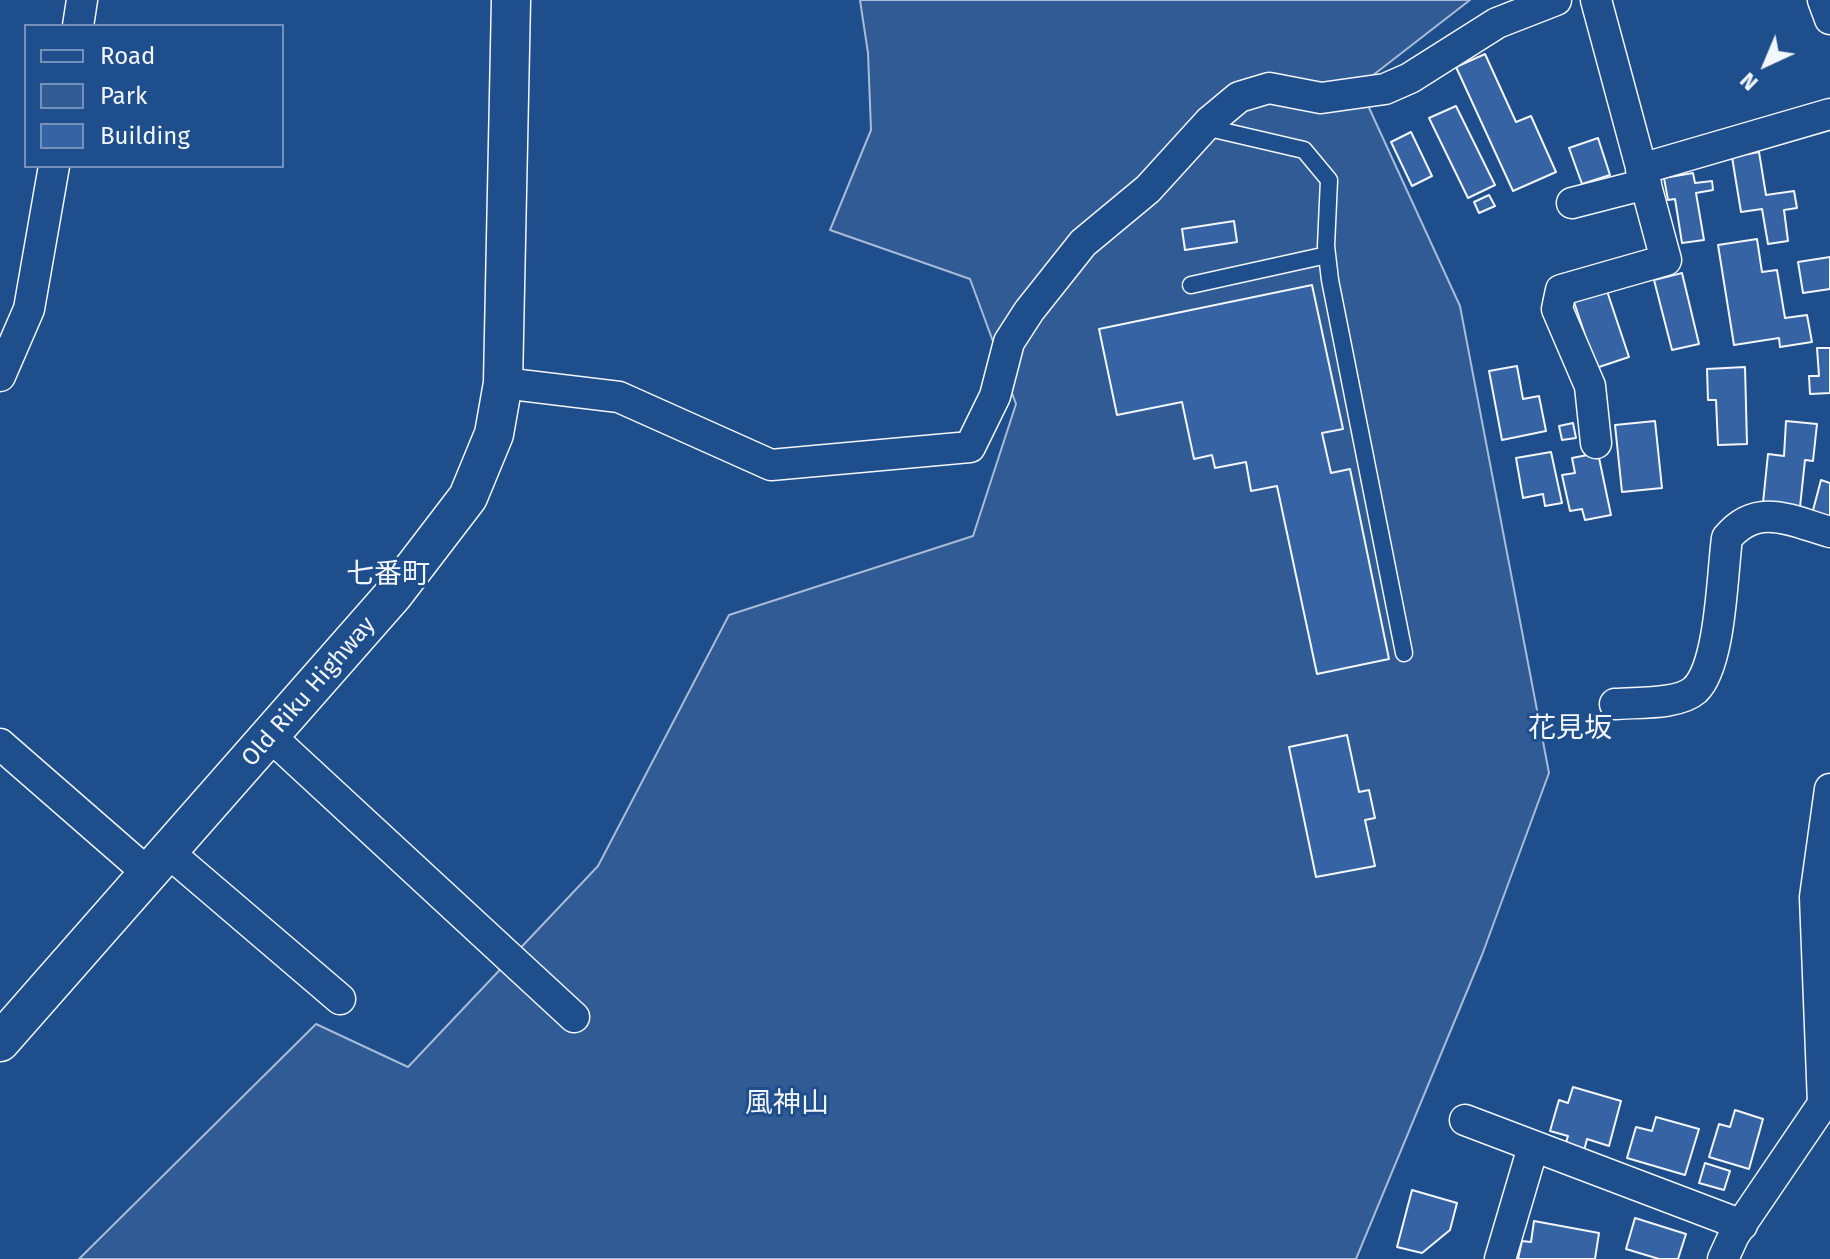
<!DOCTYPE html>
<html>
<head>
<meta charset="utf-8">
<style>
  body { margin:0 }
  #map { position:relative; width:1830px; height:1259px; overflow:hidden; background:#1f4e8c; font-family:"Fira Sans",sans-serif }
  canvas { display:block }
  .legend { position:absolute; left:24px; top:24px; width:260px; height:144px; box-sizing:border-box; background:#1f4e8c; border:2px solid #7391ba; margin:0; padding:10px 14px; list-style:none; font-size:24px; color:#f2f6ff }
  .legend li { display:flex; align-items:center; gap:16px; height:40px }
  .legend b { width:40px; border:2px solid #7391ba }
  .north { position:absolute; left:1726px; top:24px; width:80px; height:80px; -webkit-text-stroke:6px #1f4e8c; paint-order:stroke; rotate:224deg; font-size:22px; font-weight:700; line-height:32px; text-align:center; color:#f2f6ff }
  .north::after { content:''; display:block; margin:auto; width:28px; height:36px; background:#f2f6ff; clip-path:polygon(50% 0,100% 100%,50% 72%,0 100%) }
</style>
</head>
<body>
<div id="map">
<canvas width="1830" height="1259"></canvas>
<ul class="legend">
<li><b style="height:10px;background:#1f4e8c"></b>Road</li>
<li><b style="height:22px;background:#305b95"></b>Park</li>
<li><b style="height:22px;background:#3563a3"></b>Building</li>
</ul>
<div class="north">N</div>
</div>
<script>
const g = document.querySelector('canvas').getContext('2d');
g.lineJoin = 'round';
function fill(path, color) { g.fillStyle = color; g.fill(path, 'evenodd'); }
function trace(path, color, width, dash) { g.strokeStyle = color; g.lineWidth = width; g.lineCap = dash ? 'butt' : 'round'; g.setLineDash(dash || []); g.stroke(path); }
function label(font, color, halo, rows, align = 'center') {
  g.font = font + ' "Fira Sans","Noto Sans JP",sans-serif'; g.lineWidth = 6; g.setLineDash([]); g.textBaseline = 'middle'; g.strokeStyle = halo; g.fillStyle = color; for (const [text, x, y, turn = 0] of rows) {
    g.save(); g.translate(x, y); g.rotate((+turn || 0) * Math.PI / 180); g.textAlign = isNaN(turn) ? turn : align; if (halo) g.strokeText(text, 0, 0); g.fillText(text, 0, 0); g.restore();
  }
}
const green = new Path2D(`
  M860,0H1470L1359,86L1460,306L1549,773L1482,955L1356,1259H79L316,1024L408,1067L598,866L729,615L973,536L1016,404L970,279L830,230L871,130L868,53Z`);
fill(green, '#305b95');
trace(green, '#a8bbd7', 2);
const building = new Path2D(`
  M1485,54L1516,122L1531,116L1556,172L1513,191L1456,67Z
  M1456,106L1495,185L1468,198L1429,118Z
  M1411,132L1432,176L1412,186L1391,142Z
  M1598,138L1610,175L1582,184L1569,148Z
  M1759,152L1766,195L1794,191L1797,208L1784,210L1788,241L1768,244L1762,209L1741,212L1732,157Z
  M1693,173L1695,183L1712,181L1713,190L1696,193L1704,240L1682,243L1675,199L1668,200L1664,178Z
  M1489,195L1495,206L1479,213L1474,202Z
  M1234,221L1237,242L1185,250L1182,229Z
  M1757,239L1762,272L1777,270L1785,318L1807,315L1812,342L1780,347L1779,338L1734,345L1718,245Z
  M1830,257V289L1803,293L1798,262Z
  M1682,273L1699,344L1672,350L1654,280Z
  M1312,285L1343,429L1322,433L1331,473L1350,469L1389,659L1317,674L1277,486L1251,491L1246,462L1215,468L1212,455L1194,459L1182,402L1117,415L1099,329Z
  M1607,291L1629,357L1596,368L1574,302Z
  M1817,348H1830V393L1810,394L1809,376H1819Z
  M1517,366L1523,399L1539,396L1546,431L1502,440L1489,371Z
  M1745,367L1747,444L1718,445L1716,400H1708L1707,369Z
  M1655,421L1662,488L1622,492L1615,425Z
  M1786,421L1817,424L1813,461L1805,460L1800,507L1763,503L1768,454L1784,456Z
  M1573,423L1576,438L1562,440L1559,426Z
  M1551,452L1562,503L1545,506L1543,494L1523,498L1516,458Z
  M1598,453L1611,515L1585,520L1582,509L1570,511L1562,475L1575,473L1572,458Z
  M1821,480L1830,483V519L1812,514Z
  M1347,735L1359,792L1369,790L1375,818L1365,820L1375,866L1316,877L1289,747Z
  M1573,1087L1621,1101L1609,1146L1587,1139L1584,1151L1565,1146L1568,1136L1550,1131L1559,1100L1568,1103Z
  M1735,1110L1763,1119L1749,1169L1709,1157L1719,1124L1730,1127Z
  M1656,1117L1699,1129L1685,1175L1627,1158L1636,1127L1652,1131Z
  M1705,1163L1730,1171L1724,1190L1699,1183Z
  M1412,1190L1457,1203L1450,1230L1422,1253L1397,1247Z
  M1635,1218L1686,1234L1678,1259H1659L1626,1249Z
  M1534,1221L1599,1233L1595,1259H1518L1522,1241L1531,1242Z`);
fill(building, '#3563a3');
trace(building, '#f2f6ff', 2);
const service = new Path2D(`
  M1205,127L1304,150L1329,180L1326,246L1330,280L1404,653
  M1191,285L1327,255`);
const minor = new Path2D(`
  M1596,0L1666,260L1561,290L1557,309L1590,386L1596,443
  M1823,0L1830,19
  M78,26L82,0
  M1641,169L1830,114
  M1572,203L1646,184
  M0,376L29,309L54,166
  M503,383L619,397L771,465L970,447L995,396L1009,342L1029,311L1083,243L1148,189L1209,122L1239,97L1269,88L1321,98L1385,89L1410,78L1497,23L1556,0
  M1615,704C1637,702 1678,705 1695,690C1721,665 1722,575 1727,538C1757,501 1792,521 1830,532
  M270,736L574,1017
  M0,744L149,874
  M168,852L340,999
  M1465,1120L1742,1225
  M1500,1259L1533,1147
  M1723,1259L1734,1235L1823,1104L1815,897L1830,789`);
const tertiary = new Path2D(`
  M0,1042L393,595L468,497L494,434L503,383L511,0`);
trace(service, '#f2f6ff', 19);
trace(minor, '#f2f6ff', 33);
trace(tertiary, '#f2f6ff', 41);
trace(service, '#1f4e8c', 16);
trace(minor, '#1f4e8c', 30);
trace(tertiary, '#1f4e8c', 38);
label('24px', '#f2f6ff', '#1f4e8c', [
  ["Old Riku Highway",309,692,-49]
]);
label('28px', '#f2f6ff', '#1f4e8c', [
  ["七番町",388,575],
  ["花見坂",1570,729],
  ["風神山",787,1104]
]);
</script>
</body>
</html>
